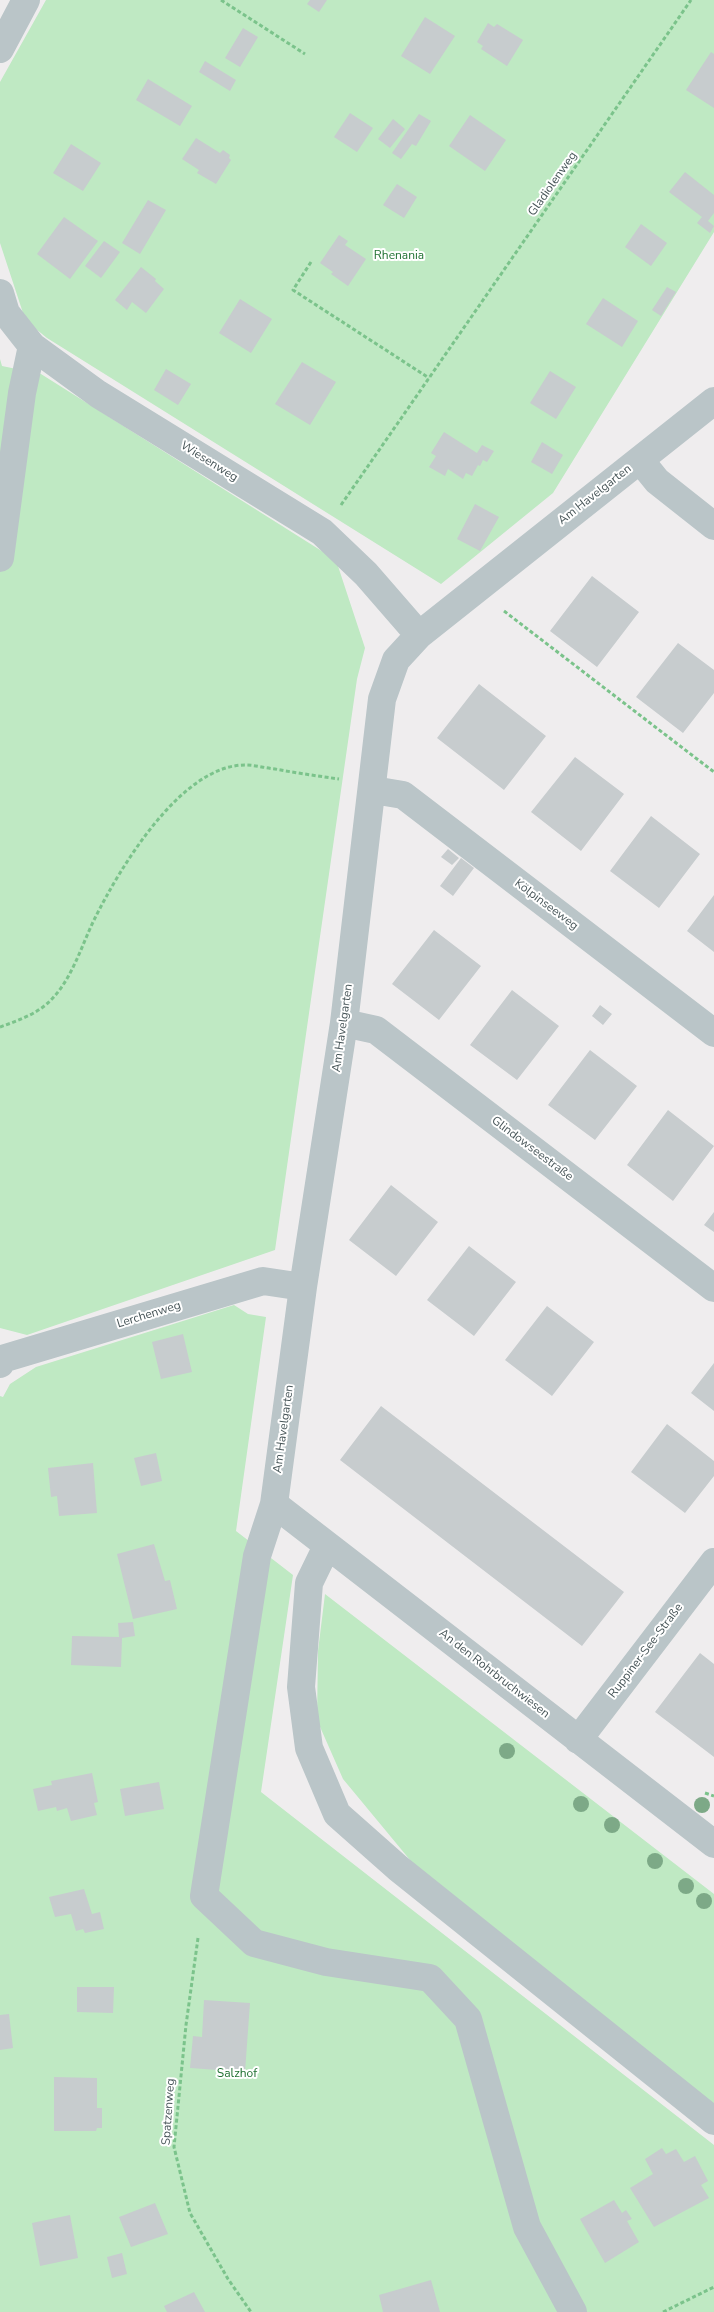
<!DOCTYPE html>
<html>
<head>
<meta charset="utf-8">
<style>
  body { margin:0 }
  canvas { display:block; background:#efedee }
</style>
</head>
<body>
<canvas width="714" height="2312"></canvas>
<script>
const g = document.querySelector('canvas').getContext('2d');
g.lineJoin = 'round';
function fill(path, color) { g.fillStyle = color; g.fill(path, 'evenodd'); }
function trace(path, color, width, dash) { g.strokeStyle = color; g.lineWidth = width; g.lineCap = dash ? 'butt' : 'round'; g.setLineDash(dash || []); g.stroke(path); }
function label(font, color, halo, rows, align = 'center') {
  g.font = font + ' "Nunito Sans",sans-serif'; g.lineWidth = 4; g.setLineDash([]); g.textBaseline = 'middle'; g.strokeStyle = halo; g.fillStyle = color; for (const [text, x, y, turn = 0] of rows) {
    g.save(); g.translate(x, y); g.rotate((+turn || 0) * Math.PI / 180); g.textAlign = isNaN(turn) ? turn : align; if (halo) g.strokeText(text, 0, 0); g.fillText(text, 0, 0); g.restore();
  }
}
fill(new Path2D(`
  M46,0H714V232L553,493L441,584L47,338L31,325L23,313L0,243V82Z
  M0,359L2,366L41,374L336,560L365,648L357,679L275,1250L27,1335L0,1328Z
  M234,1305L248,1314L266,1317L236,1531L293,1575L261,1792L714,2145V2312H0V1396L3,1397L10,1384L36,1367Z
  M325,1594L714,1894V2106L415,1866L343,1779L317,1720L318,1651Z`), '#bfe9c3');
fill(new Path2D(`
  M310,0H327L319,12L307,4Z
  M425,17L455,36L430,74L401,56Z
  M488,23L494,27L497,24L523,40L507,66L481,49L483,46L477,42Z
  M243,28L258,37L240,67L225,58Z
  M711,52L714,54V108L686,90Z
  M205,61L236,80L230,91L199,72Z
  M148,79L192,106L180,126L136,100Z
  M350,113L373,128L357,152L334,137Z
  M419,114L431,121L416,146L412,144L401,159L392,153Z
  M470,115L506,140L485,171L449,146Z
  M393,119L405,129L390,148L378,139Z
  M196,138L220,153L223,150L230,155L229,158L231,160L216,184L197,173L199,170L182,159Z
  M71,144L101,163L83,191L53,173Z
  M685,172L714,195V213L708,221L714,226L710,233L697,223L702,217L669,192Z
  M397,184L417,197L404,218L383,205Z
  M148,200L166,210L140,254L122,243Z
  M64,217L98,241L70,279L37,254Z
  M641,224L667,243L651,266L625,247Z
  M339,235L348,241L345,245L366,259L348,286L331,274L333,272L320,263Z
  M104,241L120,252L101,278L85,266Z
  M141,267L156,279L155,281L164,289L146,313L132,302L127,310L115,300Z
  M667,287L676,292L661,316L652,310Z
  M603,298L638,321L622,347L586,324Z
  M240,299L272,319L251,353L219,333Z
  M302,362L336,382L310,425L275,404Z
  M166,369L191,384L178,405L154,390Z
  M550,371L576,387L556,419L530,403Z
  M444,432L477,453L482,445L494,451L487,462L483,460L480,466L478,465L472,476L466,473L463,479L448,469L445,476L429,467L436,456L431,453Z
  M542,442L563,455L552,474L531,462Z
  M475,504L499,517L480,551L457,539Z
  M592,576L639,612L597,667L550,631Z
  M678,643L714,670V693L683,733L636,697Z
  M479,684L546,736L504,790L437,738Z
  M575,757L624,794L581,851L531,812Z
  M651,816L700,854L659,908L610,871Z
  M448,849L459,858L452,865L441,857Z
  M461,858L474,868L453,896L440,886Z
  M714,895V952L687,931Z
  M434,930L481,966L439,1020L392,984Z
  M512,990L559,1026L517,1080L470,1045Z
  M600,1005L612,1014L603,1025L592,1016Z
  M590,1050L637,1086L595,1140L548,1105Z
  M668,1110L714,1146L673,1201L627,1165Z
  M391,1185L438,1222L396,1276L349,1240Z
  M714,1212V1232L704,1225Z
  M469,1246L516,1282L474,1336L427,1300Z
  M547,1306L594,1342L552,1396L505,1360Z
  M183,1334L192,1372L161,1379L152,1342Z
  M714,1363V1411L691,1393Z
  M381,1406L624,1592L582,1646L340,1460Z
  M667,1424L714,1461V1476L685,1513L631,1472Z
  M156,1453L162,1481L141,1486L134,1458Z
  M93,1463L97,1513L59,1516L57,1496L51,1497L48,1468Z
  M154,1544L165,1581L170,1580L177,1609L133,1619L117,1554Z
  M133,1622L135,1636L122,1638L121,1667L71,1665L72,1636L119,1637L118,1623Z
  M700,1653L714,1664V1757L655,1712Z
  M92,1773L98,1802L94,1803L97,1815L71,1821L67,1808L57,1811L56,1807L38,1811L33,1789L52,1785L51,1781Z
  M159,1782L164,1809L125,1816L120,1789Z
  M84,1889L92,1914L100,1912L104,1929L85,1933L83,1929L76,1931L71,1914L55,1917L49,1897Z
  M77,1987H114L113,2013L77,2012Z
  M204,2000L250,2003L245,2072L190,2068L193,2036L202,2037Z
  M9,2014L13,2048L0,2050V2015Z
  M54,2077L97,2078V2108H102V2128H97L96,2131H54Z
  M662,2148L666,2154L676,2149L684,2162L695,2156L708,2181L701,2185L709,2198L654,2227L630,2188L653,2174L645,2159Z
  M614,2200L622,2213L626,2210L632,2219L627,2221L639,2242L605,2263L580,2219Z
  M155,2203L168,2234L131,2247L119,2217Z
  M70,2215L78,2258L40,2266L32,2223Z
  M122,2253L127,2274L112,2278L107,2257Z
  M431,2280L440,2312H383L379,2295Z
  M194,2292L205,2312H167L164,2306Z`), '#c7ccce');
trace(new Path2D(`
  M221,0L305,54
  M311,262L293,290L429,378
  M341,505L691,0
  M504,611L714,772
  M0,1027C17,1021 37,1014 50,1001C73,978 81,946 95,918C120,868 181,765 245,765C255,765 265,768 275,769C296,773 318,776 339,779
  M705,1793L714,1796
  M198,1938L186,2025L174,2147L190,2213L228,2279L251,2312
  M663,2312L714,2287`), '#7bc38b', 3, [4, 2.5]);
trace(new Path2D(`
  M0,49L26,0
  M0,293L6,313L32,346L98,394L322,532L366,574L419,635
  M640,460L657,481L714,526
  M0,558L22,393L32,346
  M373,790L403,795L714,1033
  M344,1023L376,1030L714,1288
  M0,1364L2,1359L263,1281L303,1287
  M274,1504L714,1844
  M327,1546L309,1583L301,1687L309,1748L337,1814L398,1868L714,2121
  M578,1740L714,1562
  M573,2312L527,2227L468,2019L430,1978L326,1962L254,1943L204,1896L257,1556L274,1504L303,1287L344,1023L382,699L396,660L419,635L714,401`), '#bac5c8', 28);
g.fillStyle = '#7da987';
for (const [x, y] of [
  [507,1751],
  [581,1804],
  [702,1805],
  [612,1825],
  [655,1861],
  [686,1886],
  [704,1901]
]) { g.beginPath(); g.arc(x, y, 8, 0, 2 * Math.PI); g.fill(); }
label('12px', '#475558', '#fff', [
  ["Gladiolenweg",553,184,-55],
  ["Wiesenweg",209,462,32],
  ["Am Havelgarten",595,495,-38],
  ["Kölpinseeweg",546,905,37],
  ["Am Havelgarten",343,1028,-82],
  ["Glindowseestraße",532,1149,37],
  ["Lerchenweg",149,1315,-17],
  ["Am Havelgarten",284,1429,-82],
  ["Ruppiner-See-Straße",646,1651,-53],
  ["An den Rohrbruchwiesen",494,1674,38],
  ["Spatzenweg",169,2112,-86]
]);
label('12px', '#207132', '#fff', [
  ["Rhenania",399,256],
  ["Salzhof",237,2074]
]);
</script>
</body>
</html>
